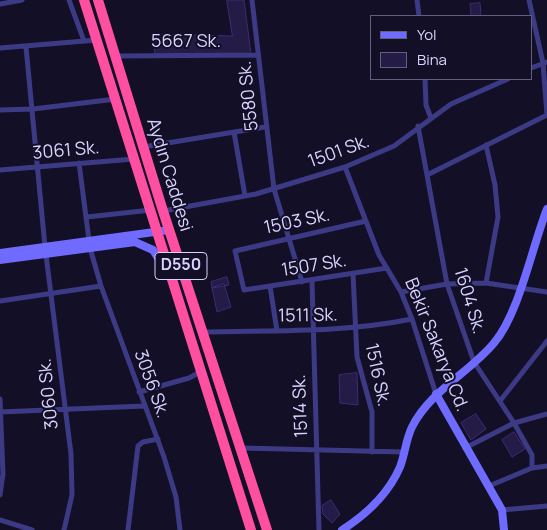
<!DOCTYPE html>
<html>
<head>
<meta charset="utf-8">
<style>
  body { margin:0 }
  #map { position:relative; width:547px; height:530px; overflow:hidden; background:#130f26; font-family:Manrope,sans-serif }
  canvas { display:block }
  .legend { position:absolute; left:370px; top:15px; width:162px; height:65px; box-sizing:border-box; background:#130f26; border:1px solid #625e7d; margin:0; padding:6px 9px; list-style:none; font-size:15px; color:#d9d4ff }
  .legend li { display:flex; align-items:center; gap:10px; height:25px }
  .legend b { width:25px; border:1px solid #625e7d }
</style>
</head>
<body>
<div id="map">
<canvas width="547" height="530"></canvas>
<ul class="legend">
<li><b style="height:6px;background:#6f6bff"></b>Yol</li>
<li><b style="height:14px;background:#241b47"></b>Bina</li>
</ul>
</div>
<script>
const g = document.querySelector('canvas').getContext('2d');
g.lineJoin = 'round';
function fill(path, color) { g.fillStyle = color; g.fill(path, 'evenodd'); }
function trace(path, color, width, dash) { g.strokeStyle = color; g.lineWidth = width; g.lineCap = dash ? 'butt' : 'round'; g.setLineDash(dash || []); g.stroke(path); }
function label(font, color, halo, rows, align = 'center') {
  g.font = font + ' Manrope,sans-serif'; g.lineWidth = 4; g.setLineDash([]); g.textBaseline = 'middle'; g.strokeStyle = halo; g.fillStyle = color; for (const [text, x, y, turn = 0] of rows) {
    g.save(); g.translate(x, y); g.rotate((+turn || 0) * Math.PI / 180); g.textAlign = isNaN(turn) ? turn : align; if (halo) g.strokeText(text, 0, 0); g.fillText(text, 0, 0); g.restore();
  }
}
const building = new Path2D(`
  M227,0H244L251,54H155L153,34L232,36Z
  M480,3L481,16H471L470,4Z
  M227,277L229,285L212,288L211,282Z
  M224,284L231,307L217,312L212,288Z
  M357,373L358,405L340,403L339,375Z
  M476,414L486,429L471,440L461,423Z
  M514,432L525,449L512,457L502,440Z
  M331,500L340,514L332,523L323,514L322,506Z`);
fill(building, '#241b47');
trace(building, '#3b2d73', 1);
trace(new Path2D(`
  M69,0L84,41
  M252,0L274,189L302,282
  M417,0L419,16
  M529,0L543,63L547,115
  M0,4L22,0
  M26,47L45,247L71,454L72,495L64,530
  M0,48L97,40
  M115,56L258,55
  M531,68L547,62
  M425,79L426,105L431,118
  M0,110L33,109L116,99
  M418,126L447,284L474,362L514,423L532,455V468
  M234,132L245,196
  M486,145L495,185L498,217L486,283
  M143,147L265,127
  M79,163L90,248L101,286L164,457L176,497L180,530
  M345,167L379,255L401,292L412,319L436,394
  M0,170L134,159
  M427,175L547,115
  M163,211L256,194L345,167L394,146L451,104L508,79
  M87,217L151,210
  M366,221L235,251L244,290L387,268
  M353,274L357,357L372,412V452
  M312,281L319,530
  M270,286L277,331
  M401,292L447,284L486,283L547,292
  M0,301L101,286
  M203,332C273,330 343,333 412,319
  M139,392L189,378L202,371
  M0,399L3,474L0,495
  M500,401L547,341
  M0,412L144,406
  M241,448L404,452
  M465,448L514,423L547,414
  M489,486L532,468L547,466
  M502,510L547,506
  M0,520L32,530
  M128,530L138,446L143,442L158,439`), '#3d3a85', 5);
trace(new Path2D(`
  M0,253L169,230
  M0,260L135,242L153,250L166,270
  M436,394L502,510L504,530
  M342,530C367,514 388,495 400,467C405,454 406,439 412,427C430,391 469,373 494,343C519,314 532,247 547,209`), '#6f6bff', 8);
trace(new Path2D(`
  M84,0L251,530
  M98,0L163,211L267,530`), '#ff4fa3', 10);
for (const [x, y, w] of [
  [181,266,52]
]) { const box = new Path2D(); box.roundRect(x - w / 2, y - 13.5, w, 27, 4); g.fillStyle = '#130f26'; g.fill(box); trace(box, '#d9d4ff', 1); }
label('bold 16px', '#d9d4ff', null, [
  ["D550",181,266]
]);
label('18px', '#d9d4ff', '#130f26', [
  ["5667 Sk.",186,42],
  ["5580 Sk.",249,96,-96],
  ["3061 Sk.",66,151,-5],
  ["1501 Sk.",339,152,-20],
  ["Aydın Caddesi",169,175,73],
  ["1503 Sk.",297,222,-12],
  ["1507 Sk.",314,266,-9],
  ["1604 Sk.",469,301,73],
  ["1511 Sk.",308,316,-1],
  ["Bekir Sakarya Cd.",436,345,68],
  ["1516 Sk.",377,375,78],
  ["3056 Sk.",151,384,70],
  ["3060 Sk.",49,394,-96],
  ["1514 Sk.",301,406,-92]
]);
</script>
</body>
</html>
